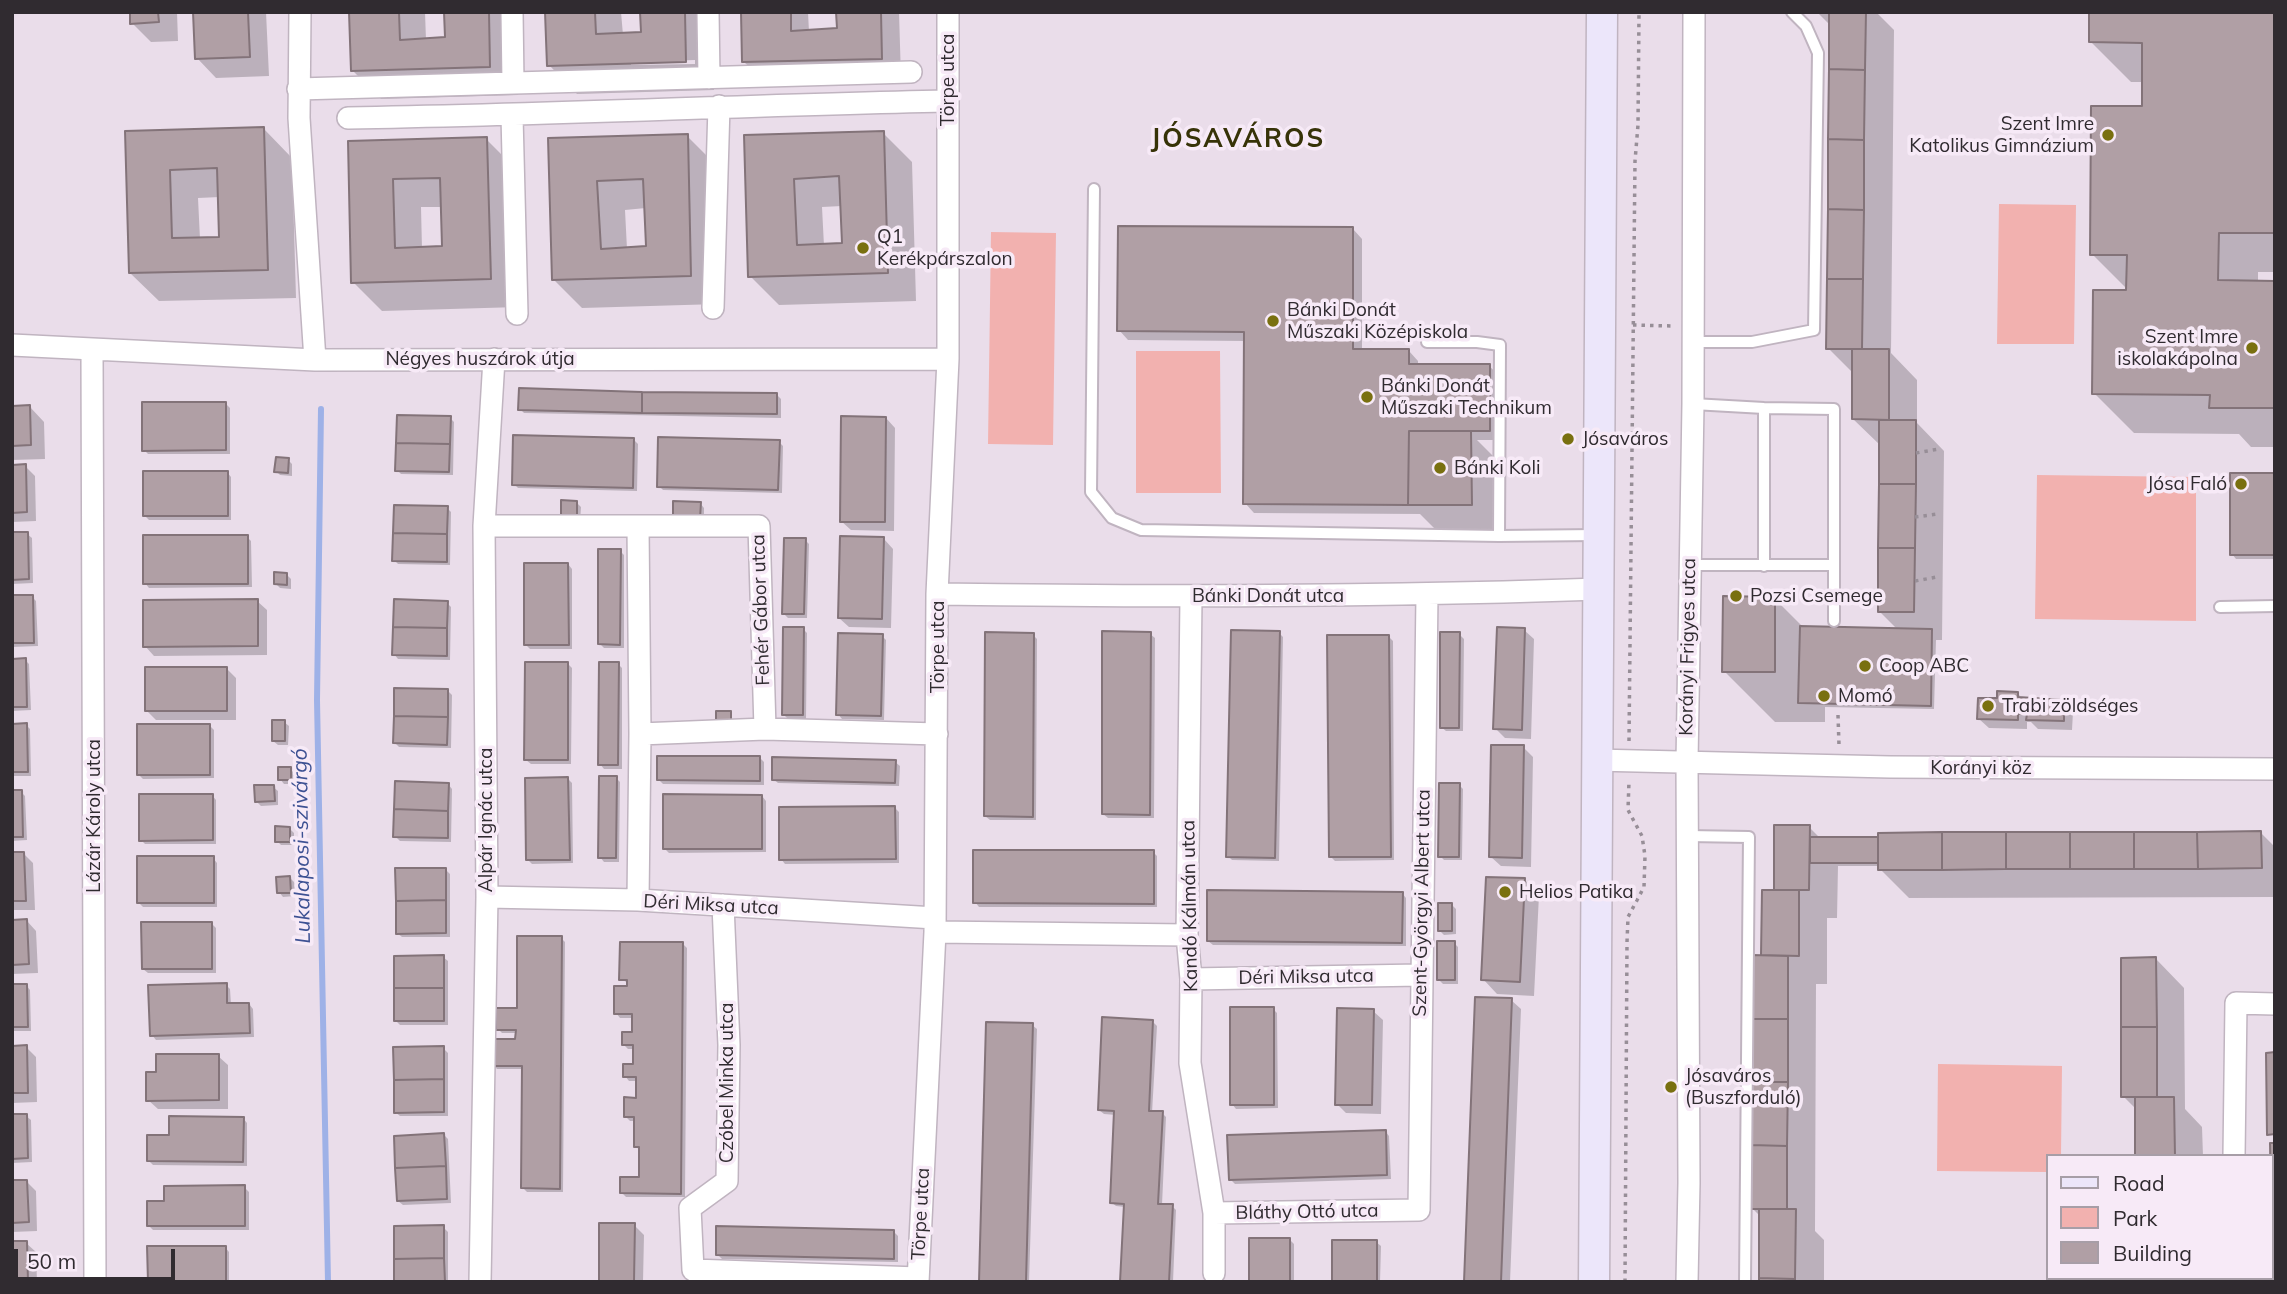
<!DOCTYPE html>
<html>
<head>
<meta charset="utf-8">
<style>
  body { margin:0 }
  #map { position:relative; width:2287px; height:1294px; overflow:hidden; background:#eaddea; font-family:Mulish,sans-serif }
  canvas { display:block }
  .frame { position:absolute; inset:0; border:14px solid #302b30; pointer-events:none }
  .legend { position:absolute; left:2046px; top:1154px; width:228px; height:126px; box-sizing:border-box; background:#f7eaf7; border:2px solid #a79ea7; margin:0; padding:9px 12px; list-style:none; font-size:21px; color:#302b30 }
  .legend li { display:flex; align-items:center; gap:14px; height:35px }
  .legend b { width:35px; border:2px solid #a79ea7 }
  .scale { position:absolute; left:14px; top:1249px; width:161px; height:32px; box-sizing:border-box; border:4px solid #302b30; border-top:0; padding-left:9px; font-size:21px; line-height:24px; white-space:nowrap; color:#302b30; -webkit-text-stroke:5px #f7eaf7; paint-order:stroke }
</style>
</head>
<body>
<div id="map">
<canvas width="2287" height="1294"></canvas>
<div class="frame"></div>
<ul class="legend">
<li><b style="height:9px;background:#ece6fa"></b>Road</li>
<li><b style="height:19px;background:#f2b1af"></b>Park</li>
<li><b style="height:19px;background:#b09fa5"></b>Building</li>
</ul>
<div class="scale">50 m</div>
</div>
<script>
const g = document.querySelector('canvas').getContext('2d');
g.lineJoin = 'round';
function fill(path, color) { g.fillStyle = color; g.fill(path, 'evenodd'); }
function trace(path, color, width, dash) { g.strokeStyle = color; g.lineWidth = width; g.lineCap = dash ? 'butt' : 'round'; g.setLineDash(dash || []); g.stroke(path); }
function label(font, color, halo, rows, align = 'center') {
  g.font = font + ' Mulish,sans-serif'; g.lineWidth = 7; g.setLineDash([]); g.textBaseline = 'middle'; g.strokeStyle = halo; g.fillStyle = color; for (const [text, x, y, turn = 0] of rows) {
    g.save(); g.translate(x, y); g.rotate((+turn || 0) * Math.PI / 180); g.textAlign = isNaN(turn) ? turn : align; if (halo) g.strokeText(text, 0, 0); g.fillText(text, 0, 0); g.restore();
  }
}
fill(new Path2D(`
  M1999,204L2076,205L2074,344H1997Z
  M991,232L1056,233L1053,445L988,444Z
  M1136,351H1220L1221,493H1136Z
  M2037,475L2196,477V621L2035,619Z
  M1938,1064L2062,1066L2061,1156H2047V1172L1937,1171Z`), '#f2b1af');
fill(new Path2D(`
  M131,12H177L178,41L151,42L132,23Z
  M195,12H266L269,76L216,78L197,58Z
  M351,12H425L426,40L447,39L446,12H516L518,95L381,99L352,70Z
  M547,12H621L623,35L643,34L642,12H712L714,90L577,94L549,65ZM695,60V64L631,65V62Z
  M743,12H808L809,32L839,30L838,12H899L901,78L764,81L744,62Z
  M1817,12H1876L1894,30L1891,353L1917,380V423L1944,451L1942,640H1936L1934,709L1825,707V722H1775L1724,671L1775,599L1804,628L1898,630L1879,611L1881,446L1853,419L1854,374L1828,348L1831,26Z
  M2275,12V272H2258V283H2275V447H2251L2239,434L2134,433L2094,393L2129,291L2092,254L2144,108V82H2131L2091,42Z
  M264,129L292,158L296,298L159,301L130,273L127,133ZM220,197L221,238L200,239L198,198Z
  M883,133L912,162L916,301L779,305L750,276L746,136ZM842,206L844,245L824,246L822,207Z
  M687,136L716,165L719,304L582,308L553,279L550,139ZM646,208L648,248L627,249L625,210Z
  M486,139L515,168L519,307L382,311L353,282L349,142ZM421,207H443L444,248L422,249Z
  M1353,229L1362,239V351H1409L1418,361V366H1489L1499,375V440H1477L1499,462L1500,533H1439L1420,514L1254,513L1245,503L1246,341L1128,340L1119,330Z
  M777,395L781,399V418L524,413L520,409Z
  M226,404L230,408V454H148L144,450Z
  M30,407L44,422L45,459L12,460V408Z
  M450,418L454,422L453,475L401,474L397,470Z
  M886,418L895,428L894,531L851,530L841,521Z
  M634,440L638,444L637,491L518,488L514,484Z
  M779,442L783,446L782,493L663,490L659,486Z
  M288,460L292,464V476L280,475L276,471Z
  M12,466H25L35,476L36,521L12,522Z
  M227,472L231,477V520H149L145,516Z
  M2275,475V559H2236L2232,554Z
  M576,502L581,507L580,522H567Z
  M700,503L704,508V522H679Z
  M447,508L451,512L450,565L398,564L394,560Z
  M12,534H27L32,538L33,583L12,584Z
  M247,537L251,541L252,587L149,588L145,583Z
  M884,539L893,549L891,628L849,627L839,618Z
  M805,540L809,544L807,618H788L783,613Z
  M620,551L624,555V648H604L600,644Z
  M568,564L572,569V649H530L526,645Z
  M287,575L291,579V589L280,588L276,584Z
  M12,597H32L36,601L38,646L12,647Z
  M257,601L267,610V655L154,656L145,646Z
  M447,603L451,607L450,660L398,659L394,654Z
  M803,629L807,633L806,719H788L784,715Z
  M1524,630L1534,639L1531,739L1505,738L1495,728Z
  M1279,633L1283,637L1279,861L1232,860L1228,856Z
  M1150,634L1155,638L1154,818H1108L1103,814Z
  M1459,634L1464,639L1463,731H1446L1441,727Z
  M1033,635L1037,639L1036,820H990L985,816Z
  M882,636L886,640L884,720L842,719L838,714Z
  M1389,637L1393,641L1394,860L1335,861L1330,856Z
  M12,660H25L29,664L31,710L12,711Z
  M568,664L572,668L571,764H531L526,760Z
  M618,664L622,668V769H604L600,764Z
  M227,669L236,678V720H156L147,711Z
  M448,691L452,695L451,748L399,747L395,743Z
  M2017,693L2023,699L2063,702L2073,712L2072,730L2038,729L2031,722H2027V729L1989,728L1979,719L1998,700Z
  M284,722L289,726L288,745H278L273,741Z
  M26,725L30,729L31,776H12V726Z
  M210,726L214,730V778L143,779L138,774Z
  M1523,747L1533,757L1531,867L1501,866L1491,857Z
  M760,758L764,762V785L663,784L659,780Z
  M895,762L900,766L899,786L778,783L773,779Z
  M290,769L294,773V784H284L280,779Z
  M616,778L620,782L619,862H604L600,857Z
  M568,779L572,783L573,863L532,864L528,860Z
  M448,784L452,789L451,842L400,841L395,836Z
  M1459,785L1463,789L1462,860H1444L1440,856Z
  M273,787L278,791V805L261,806L256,801Z
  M12,792H21L25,796L27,840L12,841Z
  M212,795L216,800V844H145L141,840Z
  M762,796L766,801V852L669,853L664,848Z
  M894,807L899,812V863L785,864L781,859Z
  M1809,827L1821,839L2261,833L2275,847V897L1909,898L1880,869V866H1838L1837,918H1827V984H1816L1815,1231L1824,1240V1282H1760L1761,1217L1752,1208L1763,957L1764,892H1775Z
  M289,828L294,833V845H281L277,841Z
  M1153,852L1157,856V907H979L975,902Z
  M12,854H24L33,863L35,910H12Z
  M213,858L217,863V907H143L139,903Z
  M445,869L450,874V937H402L397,933Z
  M290,878L294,882L295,896L283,897L279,892Z
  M1525,880L1539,895L1534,996L1497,994L1483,979Z
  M1402,893L1406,898V946L1213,945L1208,941Z
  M1451,904L1456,909V934L1444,935L1439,930Z
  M12,921H27L36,931L38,973L12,974Z
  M212,924L216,928V973H148L143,969Z
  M561,938L565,942L563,1192H527L523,1188L524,1069H497L493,1065L517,1041V1033H502L498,1029L519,1010Z
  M682,943L687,948L685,1197H626L622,1193L640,1179L641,1151L635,1146L636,1121H630L626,1117L638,1099V1081H629L625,1076L634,1066V1049H628L623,1044L634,1034V1018H620L616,1013L628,988V983L621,979Z
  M1454,943L1458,947V984H1443L1439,980Z
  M443,957L448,961V1025H400L396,1021Z
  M2156,959L2184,988L2185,1109L2202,1127L2203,1156H2137V1110L2123,1096Z
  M26,985L30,990L31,1031H12V986Z
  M226,985L230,989L231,1005L249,1004L253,1009L254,1037L156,1040L152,1035Z
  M1511,1000L1521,1009L1510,1282H1466Z
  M1273,1009L1277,1013L1278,1108L1236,1109L1232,1104Z
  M1373,1011L1383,1020L1381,1114L1346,1113L1337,1104Z
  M1153,1022L1157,1026L1152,1113H1162L1166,1117L1162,1205L1172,1206L1176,1210L1173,1282H1122L1125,1207L1116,1206L1111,1202L1116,1115L1104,1114L1099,1110Z
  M1032,1025L1037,1029L1029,1282H980Z
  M26,1047L36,1057L37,1102L12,1103V1048Z
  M443,1048L448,1053V1116H400L395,1112Z
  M218,1056L228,1065V1109H158L148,1100L158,1074Z
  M12,1116H26L31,1120L32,1162L12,1163Z
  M243,1118L247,1123V1166L153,1165L149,1161L171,1137Z
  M1385,1131L1389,1136L1391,1179L1235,1184L1231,1180Z
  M444,1135L448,1139L451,1203L403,1205L398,1201Z
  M26,1181L36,1191L37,1231L12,1232V1182Z
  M244,1187L249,1192V1230H153L149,1226L165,1202Z
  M634,1225L644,1235L643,1282H601Z
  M443,1227L448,1232V1282H396Z
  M894,1232L898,1236V1262L722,1259L718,1255Z
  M1290,1240L1294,1244V1282H1251Z
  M1376,1242L1381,1246L1380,1282H1334Z
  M26,1243L36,1252L37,1282H12Z
  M225,1247L229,1252V1282H149Z
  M2138,1278H2203V1282H2138Z`), '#0003');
trace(new Path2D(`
  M321,409L317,700L328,1282`), '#9eb1e7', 6);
const building = new Path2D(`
  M130,12H158L159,22L130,24Z
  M193,12H248L250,57L195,59Z
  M349,12H399L400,40L445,37L444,12H489L490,67L351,71Z
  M545,12H595L596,34L641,32L640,12H685L686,62L547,66Z
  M741,12H791V31L837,28L836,12H881L882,59L742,62Z
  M1829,12H1866L1865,70L1829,69Z
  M2089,12H2275V233H2219L2218,280L2275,281V408H2209L2210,395L2092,394L2093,290H2126L2127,255H2090L2091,106H2142V43L2089,42Z
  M1829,69L1865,70L1864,140L1828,139Z
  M264,127L268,270L129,273L125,131ZM217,168L219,237L172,238L170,170Z
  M884,131L888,273L748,277L744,135ZM839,176L842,243L797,245L794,179Z
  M688,134L691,276L552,280L548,138ZM643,179L646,246L601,249L597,181Z
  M487,137L491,279L351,283L348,141ZM440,178L442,246L395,248L393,179Z
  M1828,139L1864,140V210L1828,209Z
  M1828,209L1864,210L1863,279H1827Z
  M1118,226L1353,227V349H1409V364H1490V431H1409L1408,505L1243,504L1244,332L1117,331Z
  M1827,279H1863L1862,349H1826Z
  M1852,349H1889V420L1852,419Z
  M519,388L642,392V413L518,410Z
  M642,392L777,393V414L642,413Z
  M142,402H226V450L142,451Z
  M30,405L31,445L12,446V406Z
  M397,415L451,416L450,444L396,443Z
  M841,416L886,417L885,522H840Z
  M1879,420H1916V484H1879Z
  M1409,431H1471L1472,505H1408Z
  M513,435L634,438L633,488L512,485Z
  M658,437L780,440L778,490L657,487Z
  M396,443L450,444L449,472L395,471Z
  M276,457L289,458L288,473L274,472Z
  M26,464L27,512L12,513V465Z
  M143,471H228V516H143Z
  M2230,473H2275V555H2230Z
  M1879,484H1916L1915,548H1878Z
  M561,500L577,501V518H561Z
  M673,501L701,502L700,519L673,518Z
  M394,505L448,506L447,534L393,533Z
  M12,532H28L29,579L12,580Z
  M393,533L447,534V562L392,561Z
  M143,535H248V584H143Z
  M840,536L884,537L882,619L838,618Z
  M784,538H806L804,614H782Z
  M1878,548H1915L1914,612H1878Z
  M598,549H621L620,645L598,644Z
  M524,563H568L569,645H524Z
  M274,572L287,573V585L274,584Z
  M12,595H33L34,643H12Z
  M1723,596L1775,597V672H1722Z
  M258,599V646L143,647V600Z
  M394,599L448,601L447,628L393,627Z
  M1800,626L1932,629L1931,706L1798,703Z
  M393,627L447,628V656L392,655Z
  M783,627H804L803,715H782Z
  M1497,627L1525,628L1522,730L1493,729Z
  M1231,630L1280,631L1275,858L1226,857Z
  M1102,631L1151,632L1150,815L1102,814Z
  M985,632L1034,633L1033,817L984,816Z
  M1440,632H1460L1459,728H1440Z
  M838,633L883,634L881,716L836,715Z
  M1327,635H1389L1391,857H1329Z
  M26,658L27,707H12V659Z
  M525,662H568V760H524Z
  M599,662H619L618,765H598Z
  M145,667H227V711H145Z
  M394,688L448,689V717L394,716Z
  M1997,691L2018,692V697L2064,700V721L2026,720L2027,714H2018V720L1977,719L1978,698H1997Z
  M716,711H731V726H716Z
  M394,716L448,717L447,745L393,743Z
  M272,720H285V741H272Z
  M27,723L28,772H12V724Z
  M137,724H210V775H137Z
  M1491,745H1524L1522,858L1489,857Z
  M657,756H760V781L657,780Z
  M772,757L896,760L895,783L772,780Z
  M278,767H291V780H278Z
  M599,776H617L616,858H598Z
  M568,777L570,860H526L525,778Z
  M395,781L449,783L448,811L394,809Z
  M1439,783H1460L1459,857H1438Z
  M254,785H274L275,801L255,802Z
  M12,790H22L23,837H12Z
  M139,794H213V840L139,841Z
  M663,794L762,795V849H663Z
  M895,806L896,859L779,860V807Z
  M394,809L448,811V838L393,837Z
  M1774,825H1810L1809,890H1774Z
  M275,826L290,827V842H275Z
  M2261,831L2262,868L2198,869L2197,832Z
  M1942,832V870H1878V833Z
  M1942,832H2006V869L1942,870Z
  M2006,832H2070V869H2006Z
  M2070,832H2134V869H2070Z
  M2134,832H2197L2198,869H2134Z
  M1810,837H1878V863H1810Z
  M973,850H1154V904L973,903Z
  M12,852H24L26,901H12Z
  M137,856H214V903H137Z
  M395,868H446V900L396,901Z
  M290,876L291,893H277L276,877Z
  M1486,877L1525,878L1520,982L1481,980Z
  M1207,890L1403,892L1402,943L1207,941Z
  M1762,890H1799V956L1761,955Z
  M446,900V933L396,934V901Z
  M1438,903H1452V931H1438Z
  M27,919L29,964L12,965V920Z
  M141,922H212V969H142Z
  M517,936H562L560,1189L521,1188L522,1066H491L492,1039H515L516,1030H496V1008H517Z
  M1437,941H1455V980H1437Z
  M620,942H683L681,1194L620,1193V1177H639V1147H634V1117H624V1097L636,1098V1077H623V1064H633V1045H622V1032H632V1014H614V986H627V980H619Z
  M444,955V988H394V956Z
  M1752,955L1788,956V1019H1751Z
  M2156,957L2157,1027H2121V958Z
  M227,983V1003H249L250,1033L150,1036L148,985Z
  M12,984H27L28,1027H12Z
  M394,988H444V1021H394Z
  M1475,997L1512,998L1501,1282H1464Z
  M1230,1007H1274V1105H1230Z
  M1337,1008L1374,1009L1372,1105H1335Z
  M1102,1017L1153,1020L1149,1111H1163L1158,1204H1173L1169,1282H1120L1124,1204L1110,1203L1114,1111L1098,1110Z
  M1751,1019H1788V1082H1751Z
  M986,1022L1033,1023L1026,1282H979Z
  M2121,1027H2157V1097H2121Z
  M27,1045L28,1093H12V1046Z
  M444,1046V1079L394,1080L393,1047Z
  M2275,1052V1134L2267,1135L2266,1053Z
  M156,1054H219V1100L146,1101V1072H156Z
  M444,1079V1112L394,1113V1080Z
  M1751,1082H1788L1787,1146L1751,1145Z
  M2135,1097H2174L2175,1156H2135Z
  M12,1114H27L28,1158L12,1159Z
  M169,1116L244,1117L243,1162L147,1161V1135H169Z
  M1386,1130L1387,1175L1229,1180L1227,1135Z
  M444,1133L446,1166L395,1168L394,1136Z
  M2270,1143H2275V1202H2271Z
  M1751,1145L1787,1146V1209H1751Z
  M446,1166L447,1199L397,1201L395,1168Z
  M12,1180H27L29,1222L12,1223Z
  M245,1185V1226H147V1201H164V1186Z
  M1759,1209H1796L1795,1279L1759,1278Z
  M2271,1215H2275V1282H2270Z
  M599,1223H635L634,1282H599Z
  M444,1225V1258L394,1259V1226Z
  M716,1226L894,1230V1259L716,1255Z
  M1249,1238H1290V1282H1249Z
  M1332,1240H1377V1282H1332Z
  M12,1241H27L28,1282H12Z
  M147,1246H226V1282H148Z
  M444,1258L445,1282H394V1259Z
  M1759,1278L1795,1279V1282H1759Z
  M2136,1278H2175V1282H2136Z`);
fill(building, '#b09fa5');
trace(building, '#837379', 2);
const lane = new Path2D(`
  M1094,189L1091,492L1112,518L1141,530L1499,536L1597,535
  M1427,342H1477L1500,345L1499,536
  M1693,342H1752L1814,330L1818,53L1806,26L1792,12
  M1693,404L1764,408L1834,409V565
  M1688,565H1834V621
  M1764,566V408
  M2220,607L2275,606
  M1688,836L1749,837L1745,1282`);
const street = new Path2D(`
  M300,12L299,118L315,360
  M512,12L513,83
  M708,12L709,78
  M298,89L911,72
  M512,116L517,314
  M348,118C548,115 748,105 947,101
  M713,308L719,106
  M12,345L315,360L948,359
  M92,350L95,1282
  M484,526H759L765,729
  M638,526L640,734L638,900
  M937,594C1158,597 1379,597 1599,589
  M1191,597L1187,935L1191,979L1190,1063L1214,1213V1273
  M640,734L765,729L937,734
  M1595,760L1890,767L2275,769
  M487,897L638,900L935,918
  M723,905L729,1045L727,1181L690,1208L693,1270L918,1278
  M935,932L1187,935
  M1191,979L1420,975
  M2234,1156L2236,1003L2275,1004
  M1214,1213L1419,1210L1427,595
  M480,1282L487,897L484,526L494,359
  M918,1282L935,932L937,594L948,359V12
  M1687,1282L1689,1183L1687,762L1693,404L1694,12
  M2232,1282V1278`);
const secondary = new Path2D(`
  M1594,1282L1602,12`);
trace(lane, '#c0b4c0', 14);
trace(street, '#c0b4c0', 24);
trace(secondary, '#c0b4c0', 33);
trace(new Path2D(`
  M1633,325L1673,326
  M1916,453L1939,449
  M1915,517L1938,514
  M1915,581L1937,577
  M1838,715L1839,745
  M1629,741L1635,161L1638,125L1639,12
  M1625,1282L1627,942L1628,917L1644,887L1645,856L1642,836L1628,810L1629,781`), '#978e97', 3.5, [3.5, 5]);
trace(lane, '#fff', 10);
trace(street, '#fff', 21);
trace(secondary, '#ece6fa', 30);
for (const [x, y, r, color] of [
  [2108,135,7,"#797010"],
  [863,248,7,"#797010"],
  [1273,321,7,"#797010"],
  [2252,348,7,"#797010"],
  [1367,397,7,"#797010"],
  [1568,439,7,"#797010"],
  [1440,468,7,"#797010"],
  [2241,484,7,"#797010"],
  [1736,596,7,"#797010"],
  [1865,666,7,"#797010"],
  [1824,696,7,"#797010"],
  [1988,706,7,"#797010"],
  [1505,892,7,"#797010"],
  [1671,1087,7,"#797010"]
]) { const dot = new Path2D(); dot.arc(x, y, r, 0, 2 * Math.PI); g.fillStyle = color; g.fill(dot); trace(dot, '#f7eaf7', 2.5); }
label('19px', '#302b30', '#f7eaf7', [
  ["Törpe utca",948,80,-90],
  ["Négyes huszárok útja",480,359],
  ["Bánki Donát utca",1268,596],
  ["Fehér Gábor utca",761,610,-92],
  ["Törpe utca",938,647,-90],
  ["Korányi Frigyes utca",1688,647,-89],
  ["Korányi köz",1981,768],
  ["Lázár Károly utca",94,816,-90],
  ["Alpár Ignác utca",486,820,-90],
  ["Szent-Györgyi Albert utca",1422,903,-89],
  ["Déri Miksa utca",711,905,3],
  ["Kandó Kálmán utca",1190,906,-91],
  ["Déri Miksa utca",1306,977,-1],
  ["Czóbel Minka utca",727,1083,-90],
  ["Bláthy Ottó utca",1307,1212,-1],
  ["Törpe utca",921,1214,-87]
]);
label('19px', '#302b30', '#f7eaf7', [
  ["Szent Imre",2094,124,"right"],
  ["Katolikus Gimnázium",2094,146,"right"],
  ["Q1",877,237],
  ["Kerékpárszalon",877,259],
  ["Bánki Donát",1287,310],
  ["Műszaki Középiskola",1287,332],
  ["Szent Imre",2238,337,"right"],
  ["iskolakápolna",2238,359,"right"],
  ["Bánki Donát",1381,386],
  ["Műszaki Technikum",1381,408],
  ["Jósaváros",1582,439],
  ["Bánki Koli",1454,468],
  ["Jósa Faló",2227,484,"right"],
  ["Pozsi Csemege",1750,596],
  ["Coop ABC",1879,666],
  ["Momó",1838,696],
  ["Trabi zöldséges",2002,706],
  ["Helios Patika",1519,892],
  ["Jósaváros",1685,1076],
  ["(Buszforduló)",1685,1098]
], 'left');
label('italic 21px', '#3d5193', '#f7eaf7', [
  ["Lukalaposi-szivárgó",302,846,-91]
]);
g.letterSpacing = '2px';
label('bold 26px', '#373308', '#f7eaf7', [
  ["JÓSAVÁROS",1238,139]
]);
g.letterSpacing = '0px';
</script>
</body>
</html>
